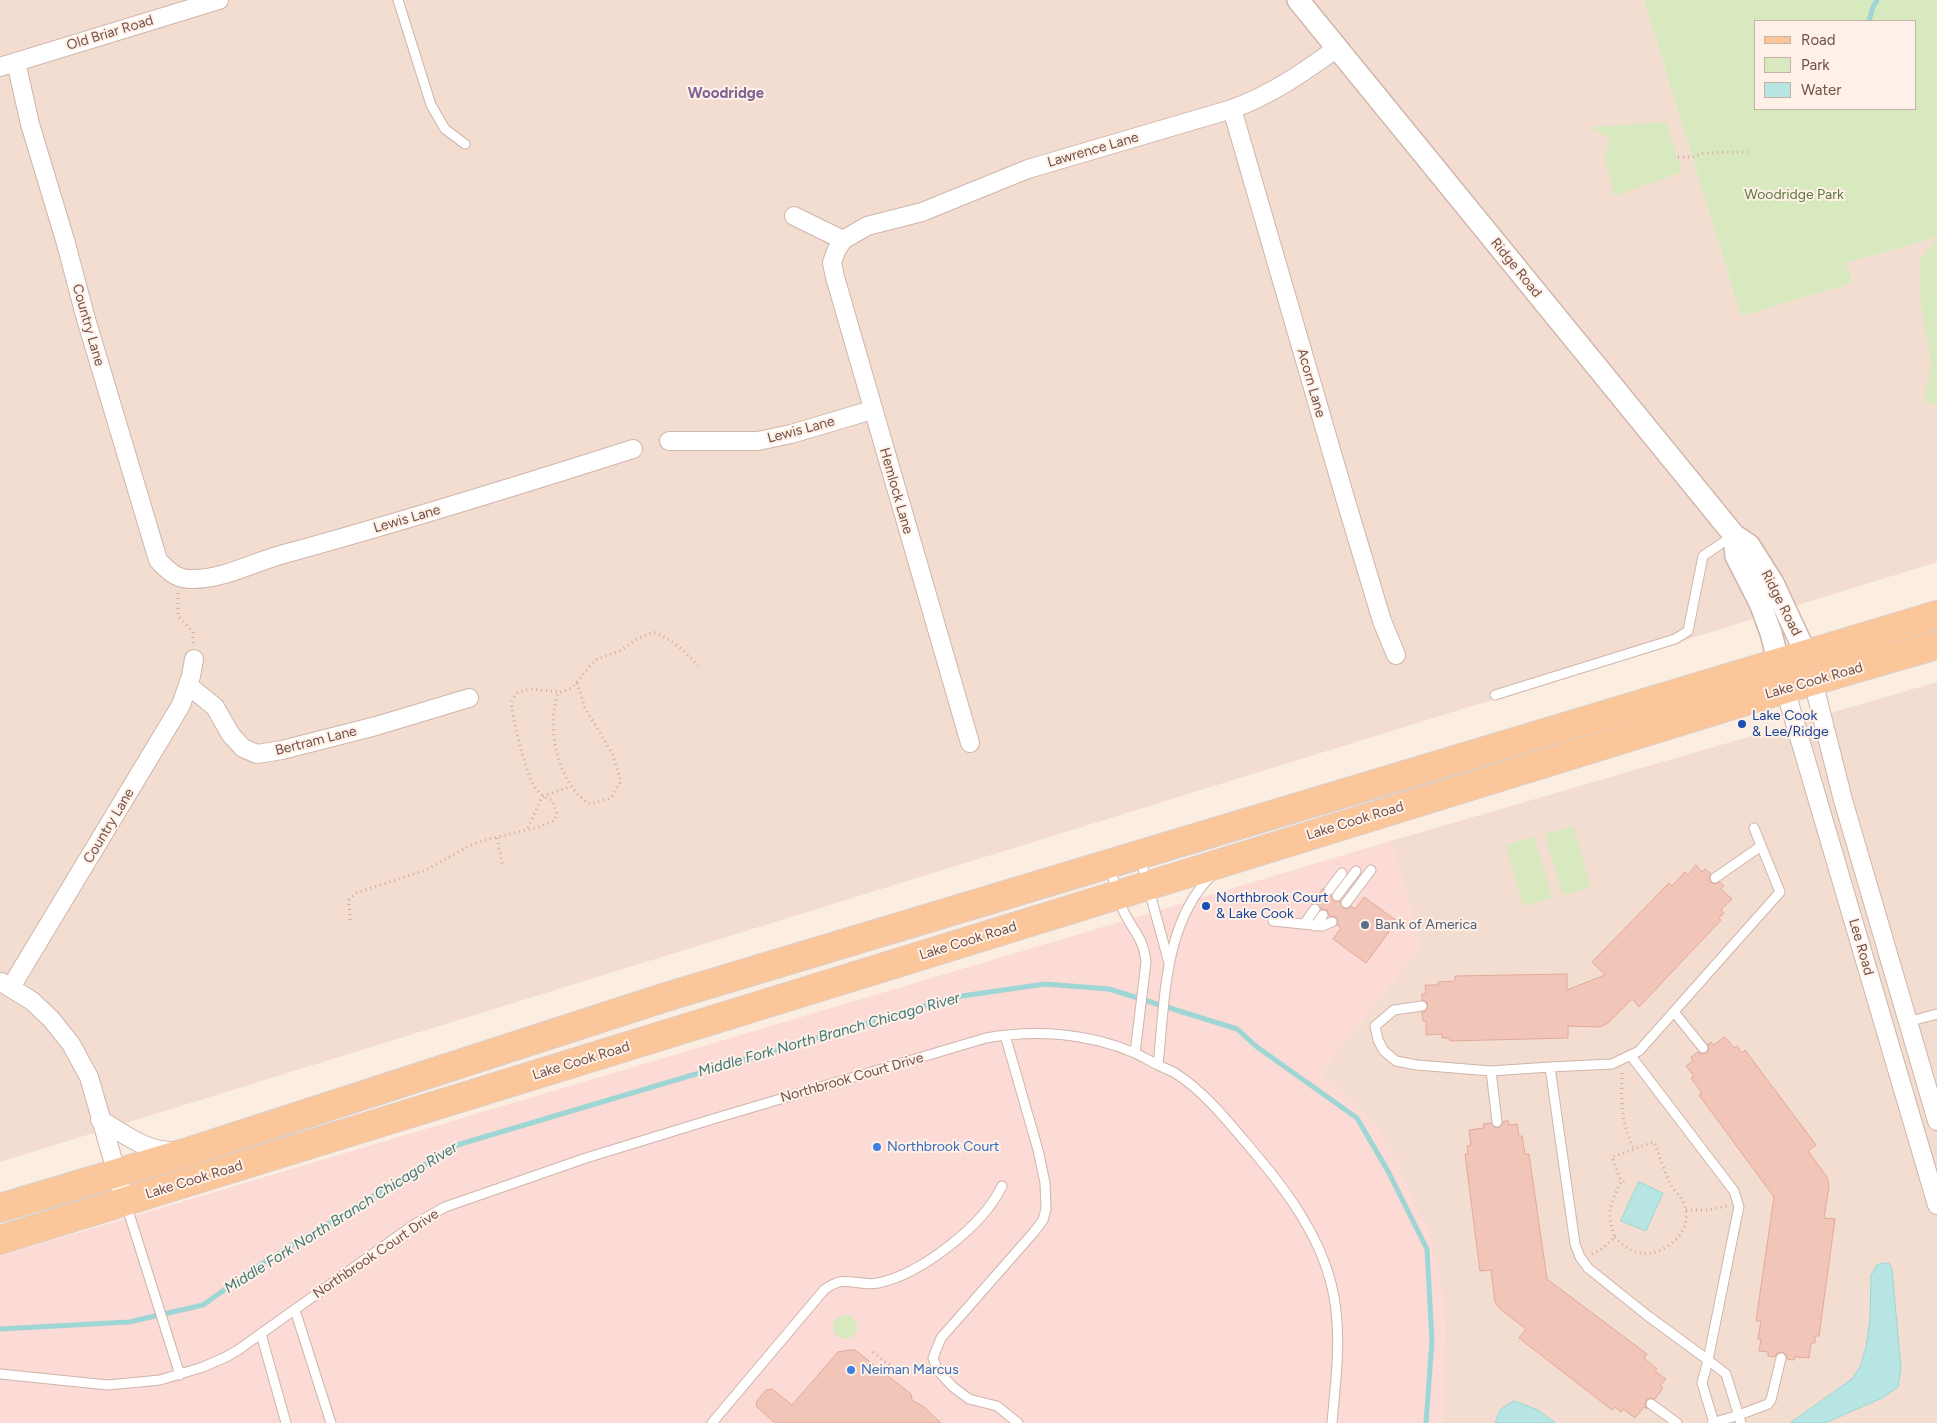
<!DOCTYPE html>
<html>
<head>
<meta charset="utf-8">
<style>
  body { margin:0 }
  #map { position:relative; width:1937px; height:1423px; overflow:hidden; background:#fcede1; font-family:Figtree,sans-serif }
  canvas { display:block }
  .legend { position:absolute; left:1754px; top:20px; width:162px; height:90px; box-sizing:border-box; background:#fff1e7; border:1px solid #c7b1a7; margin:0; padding:6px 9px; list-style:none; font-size:15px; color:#725048 }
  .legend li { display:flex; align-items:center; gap:10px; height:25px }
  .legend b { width:25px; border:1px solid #c7b1a7 }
</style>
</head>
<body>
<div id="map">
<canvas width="1937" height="1423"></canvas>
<ul class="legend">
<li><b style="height:6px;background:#fac69a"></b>Road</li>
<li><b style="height:14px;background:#d8e9c0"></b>Park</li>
<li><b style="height:14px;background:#b6e5e3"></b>Water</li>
</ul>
</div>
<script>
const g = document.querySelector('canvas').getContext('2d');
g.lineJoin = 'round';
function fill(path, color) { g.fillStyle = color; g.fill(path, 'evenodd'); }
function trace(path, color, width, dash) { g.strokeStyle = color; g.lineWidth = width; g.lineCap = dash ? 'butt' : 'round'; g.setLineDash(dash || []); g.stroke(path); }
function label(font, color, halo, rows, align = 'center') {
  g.font = font + ' Figtree,sans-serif'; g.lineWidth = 4; g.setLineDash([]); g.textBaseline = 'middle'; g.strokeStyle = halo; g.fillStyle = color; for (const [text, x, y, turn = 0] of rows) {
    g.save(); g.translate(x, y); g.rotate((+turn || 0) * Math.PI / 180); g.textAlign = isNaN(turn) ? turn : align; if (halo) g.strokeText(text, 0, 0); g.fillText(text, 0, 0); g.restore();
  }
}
fill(new Path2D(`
  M0,0H1644L1741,316L1853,283L1846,263L1937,237V562L0,1162Z
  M1937,682V1423H1443L1445,1303L1409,1192L1397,1162L1374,1123L1352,1105L1320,1074L1421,946L1391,841Z`), '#f3ddd0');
fill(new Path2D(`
  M1391,841L1421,946L1320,1074L1352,1105L1374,1123L1381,1132L1397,1162L1409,1192L1431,1235L1445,1303L1443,1423H0V1256Z`), '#fcdad5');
fill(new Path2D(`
  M1644,0H1937V237L1846,263L1853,283L1741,316ZM1756,21H1916V109H1756Z
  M1666,122L1682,172L1614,196L1605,158L1609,138L1590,127Z
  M1937,239V404L1924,403L1931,362L1921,305L1920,259Z
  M1573,826L1591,887L1563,895L1545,834Z
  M1534,837L1552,898L1523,906L1506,845Z
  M833 1327a12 12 0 1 1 24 0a12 12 0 1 1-24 0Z`), '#d8e9c0');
const water = new Path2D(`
  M1639,1182L1663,1193L1646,1231L1621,1221Z
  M1884,1263H1889L1892,1269L1901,1369L1898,1387L1882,1398L1825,1423H1790L1852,1379L1860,1367L1866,1347L1870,1321L1871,1275L1877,1265Z
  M1514,1401L1536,1409L1556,1423H1495L1500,1410Z`);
fill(water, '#b6e5e3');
trace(water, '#9dd6d5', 1);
trace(new Path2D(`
  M1869,21L1873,7L1877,0
  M0,1329L129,1322L203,1305L255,1268L457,1145L955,997L1045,984L1109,989L1237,1029L1257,1047L1357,1118L1389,1173L1427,1249L1432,1341L1426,1423`), '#9dd6d5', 5);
const building = new Path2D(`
  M1696,865L1702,872L1705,869L1711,874L1709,878L1710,882L1715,884L1720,882L1724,886L1721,889L1732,899L1721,910L1724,913L1719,918L1721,920L1639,1007L1632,999L1608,1023L1600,1027L1568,1026V1038L1450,1041V1038H1442V1034L1426,1035V1021H1423L1422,1012L1426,1011L1428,1006L1427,1002L1422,1000V994H1426L1425,985H1438V982L1455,981V976L1567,974V990L1605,975L1592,962L1669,883L1672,886L1685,872L1688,875Z
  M1323,889L1325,895L1331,896L1334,901H1340L1343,908L1348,909L1351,906L1355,909L1364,897L1397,921L1366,963L1333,939L1341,928L1337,925L1338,920L1336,917L1329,916L1327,910L1321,909L1318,904H1312Z
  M1725,1037L1734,1048L1737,1046L1742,1053L1745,1050L1816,1145L1808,1151L1827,1177L1829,1186L1824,1218L1835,1219L1819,1336H1815V1343H1811L1809,1358L1795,1357L1794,1360L1787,1359V1356L1783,1352L1777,1353L1775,1357L1768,1356V1352L1759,1351L1761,1339H1758L1761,1321H1756L1774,1197L1699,1095L1702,1093L1691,1078L1694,1076L1686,1066L1693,1061L1691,1057L1698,1052L1701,1054L1706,1053L1709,1050L1708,1044L1711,1042L1713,1045Z
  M1508,1121L1509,1125L1517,1124L1519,1136H1522L1525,1154H1529L1547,1279L1647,1354L1644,1358L1657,1369L1655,1371L1666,1379L1660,1386L1663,1388L1655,1399L1651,1398L1646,1400L1645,1404L1647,1409L1644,1407L1635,1418L1623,1409L1621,1412L1615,1407L1612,1410L1519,1338L1526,1329L1500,1309L1495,1302L1491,1270L1480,1271L1465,1154H1468L1467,1146L1471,1145L1469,1130L1484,1128L1483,1124L1491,1123L1494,1127L1498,1128L1502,1125L1503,1122Z
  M855,1350L911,1394L912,1400L924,1407L941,1423H775L757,1407L756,1402L766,1390L772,1389L792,1405L838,1352Z`);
fill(building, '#f1c6b9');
trace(building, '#e3a99a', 1);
const service = new Path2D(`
  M398,0L431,105L445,129L465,144
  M1495,695L1675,639L1688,631L1703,556L1734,535
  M1140,857L1169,963
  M1110,867C1114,881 1119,904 1126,916C1136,935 1143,938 1146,962L1135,1053
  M1715,878L1761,846
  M1329,890L1342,873
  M1337,896L1356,871
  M1346,903L1371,870
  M1273,921L1322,926L1332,922
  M1304,924L1315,909
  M1315,926L1323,915
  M1422,1006L1394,1010L1375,1026L1378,1040L1384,1051L1396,1061L1417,1065L1491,1071L1550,1067
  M1674,1012L1703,1048
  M1907,1022L1937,1014
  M1005,1035L1038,1150L1045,1183L1046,1209L1043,1220L1034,1232L941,1338L933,1358L938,1371L953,1387L969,1399L997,1406L1018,1423
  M1631,1056L1734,1191L1739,1207L1737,1216L1708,1360L1648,1316L1588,1268L1580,1257L1575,1244L1550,1067L1612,1064L1639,1051L1780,892L1754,828
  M1158,1065C1165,1002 1163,923 1212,875
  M1491,1071L1497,1122
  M126,1204L180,1375
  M295,1310L331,1423
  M261,1334L286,1423
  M0,1374L108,1385L160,1380L203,1367L226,1357L238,1350L415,1224L445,1207L586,1158L713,1119L986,1038C1035,1029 1088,1033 1135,1053C1143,1057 1150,1061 1158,1065C1164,1068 1170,1070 1175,1073C1207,1093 1234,1129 1258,1157C1289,1194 1319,1236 1331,1283C1343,1329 1336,1377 1332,1423
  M1651,1404L1677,1423
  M712,1423L824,1290C846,1273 856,1287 878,1283C921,1274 983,1226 1002,1186
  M1712,1423L1739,1415L1768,1404L1771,1400L1781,1358
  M1714,1423L1702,1383L1708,1360L1726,1374L1741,1423`);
const minor = new Path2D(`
  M16,62L30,124L65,240L86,319L158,560C168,571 177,580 193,579C224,579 254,562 284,554C401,522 517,486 633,449
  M0,67L219,0
  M1232,109L1345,498L1382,621L1396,655
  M794,216L843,240
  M669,441H758L791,434L872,410
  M1813,681L1843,800L1937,1121
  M189,686L215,707L231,735L243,748L257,754L282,750L376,726L469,698
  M1785,689L1937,1205
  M970,743L835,277L832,263L836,251L843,240L867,226L922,212L1028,169L1232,109C1271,95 1304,72 1337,48
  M1,982L32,1001L51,1019L71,1044L89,1077L125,1202
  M11,987L181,705L191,676L194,659
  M100,1120C124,1133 145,1152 174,1151`);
const tertiary = new Path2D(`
  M1298,0L1734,535L1749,545L1773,583L1806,654L1810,668
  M1734,535L1736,556L1760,603L1771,633L1782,676`);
const primary = new Path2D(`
  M0,1208L191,1151L666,997L1937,615
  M0,1240L1785,689L1937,645`);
trace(service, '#cfb5ab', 11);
trace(minor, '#cfb5ab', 20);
trace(tertiary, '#cfb5ab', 24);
trace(primary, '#d8cecc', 30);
trace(new Path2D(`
  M1678,157H1693L1704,153L1748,152
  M178,593V616L193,632V643
  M577,683L585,708L612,753L621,781L611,798L590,804C557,784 546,728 558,693L572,688L595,660L620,651L635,640L653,632C672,639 685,651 698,666
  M528,828L542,797L571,786
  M497,838L503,867
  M350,920L349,900L356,893L426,870L469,846L482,841L539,827L554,821L557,814L552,800C542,797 537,791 532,782C526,771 510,713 512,701C513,698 516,694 518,692L531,689L561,692
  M1622,1073C1621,1103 1621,1122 1634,1149
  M1686,1210H1708L1727,1206
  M1615,1237C1624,1248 1637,1256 1652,1253C1675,1247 1694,1226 1683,1201C1680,1195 1674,1191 1671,1185C1664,1172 1660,1156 1654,1142L1612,1157L1621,1181
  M1592,1254L1603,1248L1615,1237C1605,1211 1611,1205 1621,1181L1627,1182
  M873,1352L897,1371`), '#d5a99d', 3, [1, 4]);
trace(service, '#fff', 9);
trace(minor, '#fff', 18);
trace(tertiary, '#fff', 21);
trace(primary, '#fac69a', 28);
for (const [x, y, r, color] of [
  [1742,724,5,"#1a4fb4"],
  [1206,906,5,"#1a4fb4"],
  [1365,925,5,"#5c6f8a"],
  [877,1147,5,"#3f7fe0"],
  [851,1370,5,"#3f7fe0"]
]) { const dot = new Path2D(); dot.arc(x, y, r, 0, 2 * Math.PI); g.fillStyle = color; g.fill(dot); trace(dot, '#fff1e7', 2); }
label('14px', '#725048', '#fff1e7', [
  ["Old Briar Road",110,33,-17],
  ["Lawrence Lane",1093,150,-16],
  ["Ridge Road",1516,268,51],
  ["Country Lane",88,325,74],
  ["Acorn Lane",1311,383,74],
  ["Lewis Lane",801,430,-15],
  ["Hemlock Lane",896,491,74],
  ["Lewis Lane",407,519,-16],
  ["Ridge Road",1781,603,63],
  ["Lake Cook Road",1814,681,-16],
  ["Bertram Lane",316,741,-14],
  ["Lake Cook Road",1355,821,-17],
  ["Country Lane",109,826,-59],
  ["Lake Cook Road",968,941,-17],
  ["Lee Road",1861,947,74],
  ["Lake Cook Road",581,1061,-17],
  ["Northbrook Court Drive",852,1078,-16],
  ["Lake Cook Road",194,1180,-17],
  ["Northbrook Court Drive",376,1254,-34]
]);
label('14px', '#5b7841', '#fff1e7', [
  ["Woodridge Park",1794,195]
]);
label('14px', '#164399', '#fff1e7', [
  ["Lake Cook",1752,716],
  ["& Lee/Ridge",1752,732],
  ["Northbrook Court",1216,898],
  ["& Lake Cook",1216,914]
], 'left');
label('14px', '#4e5e75', '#fff1e7', [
  ["Bank of America",1375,925]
], 'left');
label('14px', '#366cbe', '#fff1e7', [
  ["Northbrook Court",887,1147],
  ["Neiman Marcus",861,1370]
], 'left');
label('bold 15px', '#7d6496', '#fff1e7', [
  ["Woodridge",726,94]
]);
label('italic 15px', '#3c7878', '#fff1e7', [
  ["Middle Fork North Branch Chicago River",829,1035,-16],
  ["Middle Fork North Branch Chicago River",341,1218,-32]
]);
</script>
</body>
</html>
